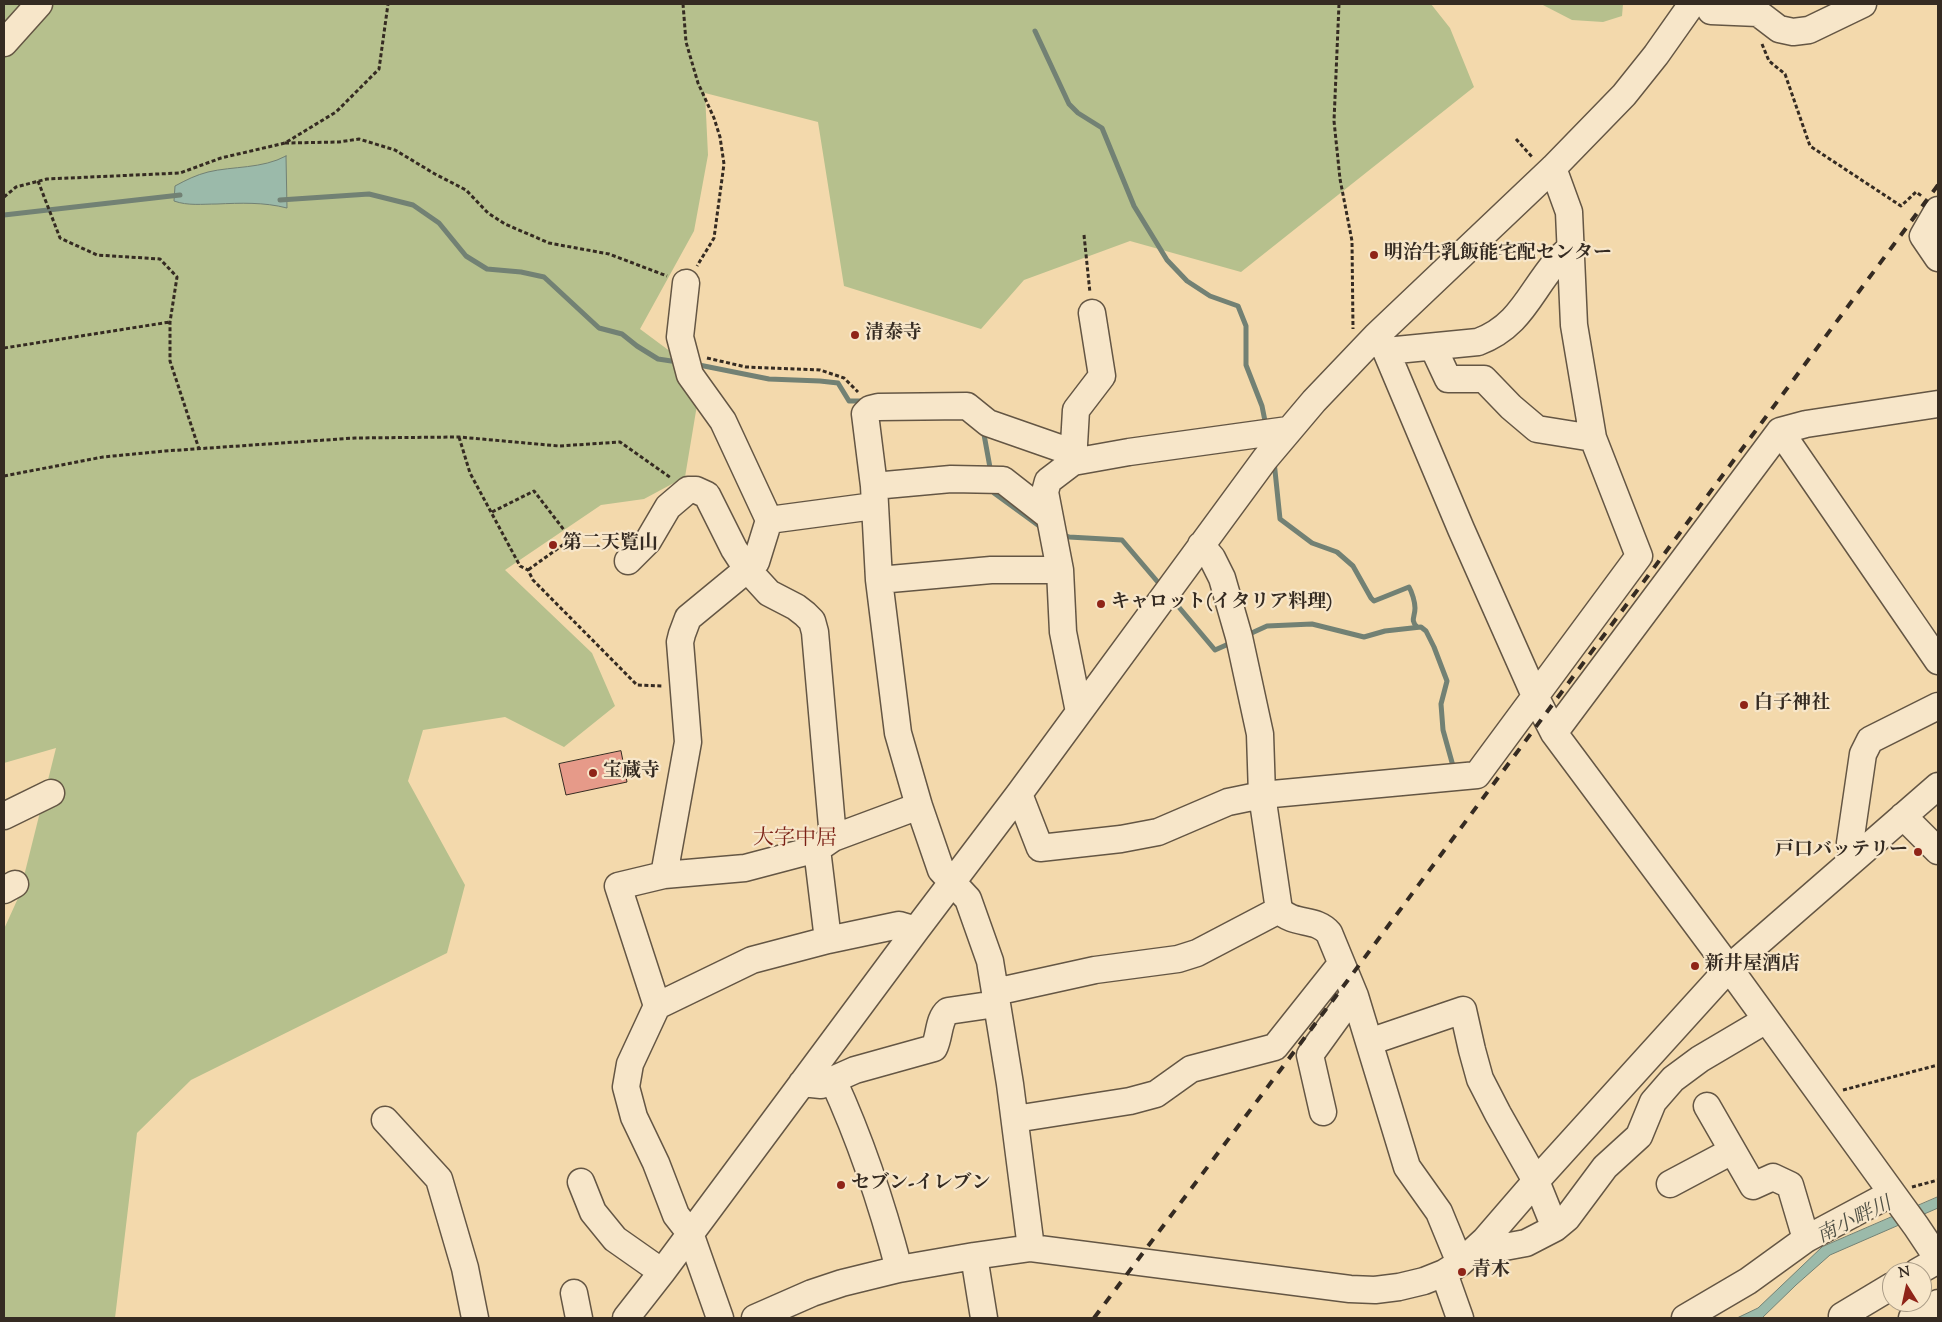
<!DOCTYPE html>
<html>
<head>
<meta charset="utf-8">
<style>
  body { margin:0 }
  #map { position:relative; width:1942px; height:1322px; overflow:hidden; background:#f3d9ac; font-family:"Sorts Mill Goudy",serif }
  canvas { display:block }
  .frame { position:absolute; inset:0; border:5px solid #352b22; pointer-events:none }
  .north { position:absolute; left:1882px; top:1262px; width:50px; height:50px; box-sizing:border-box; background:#f7e6c9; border:1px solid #a99b86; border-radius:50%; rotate:350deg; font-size:14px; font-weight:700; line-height:20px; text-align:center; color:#352b22 }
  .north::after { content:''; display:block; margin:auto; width:18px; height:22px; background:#8f2418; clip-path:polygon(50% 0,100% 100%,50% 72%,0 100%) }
</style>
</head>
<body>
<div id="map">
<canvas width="1942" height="1322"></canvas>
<div class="frame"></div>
<div class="north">N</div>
</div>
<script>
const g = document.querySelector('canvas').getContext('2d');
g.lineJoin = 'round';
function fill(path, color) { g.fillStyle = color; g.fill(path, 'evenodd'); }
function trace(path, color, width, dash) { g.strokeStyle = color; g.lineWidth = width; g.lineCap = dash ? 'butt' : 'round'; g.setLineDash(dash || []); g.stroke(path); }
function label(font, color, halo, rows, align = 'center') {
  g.font = font + ' "Sorts Mill Goudy","Noto Serif JP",serif'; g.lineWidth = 4.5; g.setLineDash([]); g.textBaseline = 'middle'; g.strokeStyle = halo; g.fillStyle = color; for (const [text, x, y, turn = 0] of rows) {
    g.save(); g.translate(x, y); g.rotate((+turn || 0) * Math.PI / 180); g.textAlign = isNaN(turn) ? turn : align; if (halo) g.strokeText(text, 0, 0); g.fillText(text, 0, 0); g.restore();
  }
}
fill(new Path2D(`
  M4,4H1431L1450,28L1474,87L1241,272L1130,241L1024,280L981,329L844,286L818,122L705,93L708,155L694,231L640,329L702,375L685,477L644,499L601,505L505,570L592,653L615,706L564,747L505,717L423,730L408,781L465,885L447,953L191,1080L137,1133L115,1318H4V929L19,896L56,748L4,763Z
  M1541,4H1623L1622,16L1603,22L1572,20Z`), '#b6c08d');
const water = new Path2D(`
  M286,156L287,208C264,202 240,203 217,204C202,204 188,206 174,201L175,186C186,180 196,175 208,172C233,166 262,169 286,156Z
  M1938,1197V1208L1830,1255L1796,1285L1762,1318H1737L1758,1308L1822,1247Z`);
fill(water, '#9bbaaa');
trace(water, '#728174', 1);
trace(new Path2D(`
  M1035,31L1069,104L1078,113L1102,128L1134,206L1167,260L1187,281L1210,296L1238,306L1246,326V365L1262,406L1266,426
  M280,200L369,194L413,205L439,223L466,256L487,269L521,272L544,277L599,328L622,334L637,346L658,359L678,362
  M4,215L180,195
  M694,364L769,379L820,381L838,383L849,401H864
  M983,429L991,473
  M1274,461L1280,519L1312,543L1337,552L1353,566L1371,598L1374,601L1409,587C1412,592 1415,602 1415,608C1415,617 1410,620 1417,627
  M993,488L994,493L1042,528
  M1062,535L1069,537L1122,540L1162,587
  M1172,599L1215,650L1233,642
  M1245,636L1267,626L1312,624L1364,637L1385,631L1421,627L1426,631L1434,647L1447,681L1441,704L1443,730L1453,766`), '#728174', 5);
const building = new Path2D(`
  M621,751L627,782L566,795L559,764Z`);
fill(building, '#e69a89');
trace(building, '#352b22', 1);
const minor = new Path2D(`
  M1711,11L1758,13L1779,29L1793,32L1809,30L1863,4
  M4,43L39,4
  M1938,210L1923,236L1938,258
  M686,283L680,337L690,375L723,421L769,520L874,506
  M1376,336L1386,351L1461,529L1536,698L1554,733L1729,968L1916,1226L1938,1259
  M1433,347L1448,379H1484L1511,407L1537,429L1593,438
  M1386,351L1478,342C1520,326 1529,294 1555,263C1560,257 1566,252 1572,247
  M1780,431L1938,661
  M1073,462L1129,452L1288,430
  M874,486L951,479L1003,480L1049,516
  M1201,545L1212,558L1222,578L1239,637L1260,734L1262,795L1279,910C1295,926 1315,917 1329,933L1355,996L1407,1167L1439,1212L1460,1263
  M628,561L648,541L668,507L688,490H696L707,495L734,549L747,569L769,593L796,607L805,614L812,621L815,632L833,838
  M879,580L991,570H1060
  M1079,712L1063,632L1060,570L1045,492L1048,481L1073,462L1076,410L1102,376L1092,313
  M1554,733L1780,431L1806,424L1938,404
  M1019,794L1040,848L1121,839L1158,832L1228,802L1262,795L1477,775L1639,556L1593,438L1574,325L1569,212L1553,168
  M4,816L51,793
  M1903,816L1938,851
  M817,849L828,940
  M1853,859L1850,843L1863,754L1870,740L1938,706
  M664,875L688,742L680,642L682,634L688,618L756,562L769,520
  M4,890L15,884
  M995,992L1095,970L1178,959L1197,953L1279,910
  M657,1006L752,960L828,940L899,925L916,930
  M1369,1042L1463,1010L1472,1050L1480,1079L1498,1114L1536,1181L1555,1228
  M833,1080C861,1141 882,1204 899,1269
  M802,1083L821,1085L855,1070L934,1048C940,1036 938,1019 948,1011L996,1004
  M1707,1106L1753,1186L1773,1177L1790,1185L1806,1239
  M1323,1112L1310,1055L1354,994
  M1015,1119L1130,1101L1156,1094L1191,1069L1275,1047L1341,964
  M385,1120L439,1179L465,1268L475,1318
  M581,1182L593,1212L615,1239L662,1272
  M1670,1184L1732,1151
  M1031,1248L1010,1084L990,961L968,899L941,870L919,806L898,733L879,580L874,486L865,414L870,409L878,407L967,406L988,423L1074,453
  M1474,1251L1499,1248L1526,1243L1555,1228L1567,1218L1605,1167L1639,1136L1653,1102L1673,1079L1700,1059L1766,1020
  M974,1256L984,1318
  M1917,1272L1938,1260
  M1444,1273L1460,1318
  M574,1293L579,1318
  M1842,1316L1892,1286
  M626,1318L662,1272L916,930L1019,794L1265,459L1314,401L1376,336L1553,168L1624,95L1656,55L1692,4
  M720,1318L690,1233L676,1215L656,1163L634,1117L626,1087L630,1064L657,1006L618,886L664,875L745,868L817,849L833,838L919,806
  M755,1318L812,1293L842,1283L899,1269L974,1256L1031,1248L1350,1289L1375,1290L1399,1287L1424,1281L1444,1273L1460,1263L1485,1240L1536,1181L1729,968L1938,786
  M1685,1318L1748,1281L1806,1239L1892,1193
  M1912,1318L1938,1303`);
trace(minor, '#645644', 29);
trace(new Path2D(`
  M683,4L686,42L698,83L714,118L720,137L724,164L714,238L697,266
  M1339,4L1334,121L1340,179L1352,241L1353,329
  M1762,44L1769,61L1785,74L1810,146L1901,206L1916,192L1923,197
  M1516,139L1533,158
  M285,143L339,142L359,139L395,150L435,174L466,190L488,213L505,224L549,243L609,254L667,276
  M38,181L60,238L97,255L160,259L177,277L170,322V361L199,449
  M4,197L16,187L47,179L180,173L221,158L285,143L336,112L379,69L388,4
  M1084,235L1090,293
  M4,348L170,322
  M707,358L746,367L820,370L844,378L858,392
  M459,437L470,473L520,566L528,570L533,580L637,685L663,686
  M4,476L103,457L165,451L355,438L459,437L559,446L620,442L671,478
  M492,512L534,491L571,539L528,570
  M1843,1090L1938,1065
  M1912,1187L1938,1180`), '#352b22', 3, [4, 2.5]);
trace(minor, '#f7e6c9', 26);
trace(new Path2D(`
  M1094,1318L1348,980L1938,185`), '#352b22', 4, [9, 9]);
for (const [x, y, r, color] of [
  [1374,255,5,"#8f2418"],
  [855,335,5,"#8f2418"],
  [553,545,5,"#8f2418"],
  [1101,604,5,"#8f2418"],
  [1744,705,5,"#8f2418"],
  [593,773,5,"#8f2418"],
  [1918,852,5,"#8f2418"],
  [1695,966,5,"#8f2418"],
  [841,1185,5,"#8f2418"],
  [1462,1272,5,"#8f2418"]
]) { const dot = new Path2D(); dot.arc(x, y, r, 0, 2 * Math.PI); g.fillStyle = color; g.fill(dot); trace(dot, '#f7e6c9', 2); }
label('bold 19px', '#352b22', '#f7e6c9', [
  ["明治牛乳飯能宅配センター",1384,255],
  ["清泰寺",865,335],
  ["第二天覧山",563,545],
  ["キャロット(イタリア料理)",1111,604],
  ["白子神社",1754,705],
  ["宝蔵寺",603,773],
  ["戸口バッテリー",1908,852,"right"],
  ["新井屋酒店",1705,966],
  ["セブン-イレブン",851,1185],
  ["青木",1472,1272]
], 'left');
label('italic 20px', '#4e4f44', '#f7e6c9', [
  ["南小畔川",1855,1222,-26]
]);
label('21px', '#7a1f14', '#f7e6c9', [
  ["大字中居",795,840]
]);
</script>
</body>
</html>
